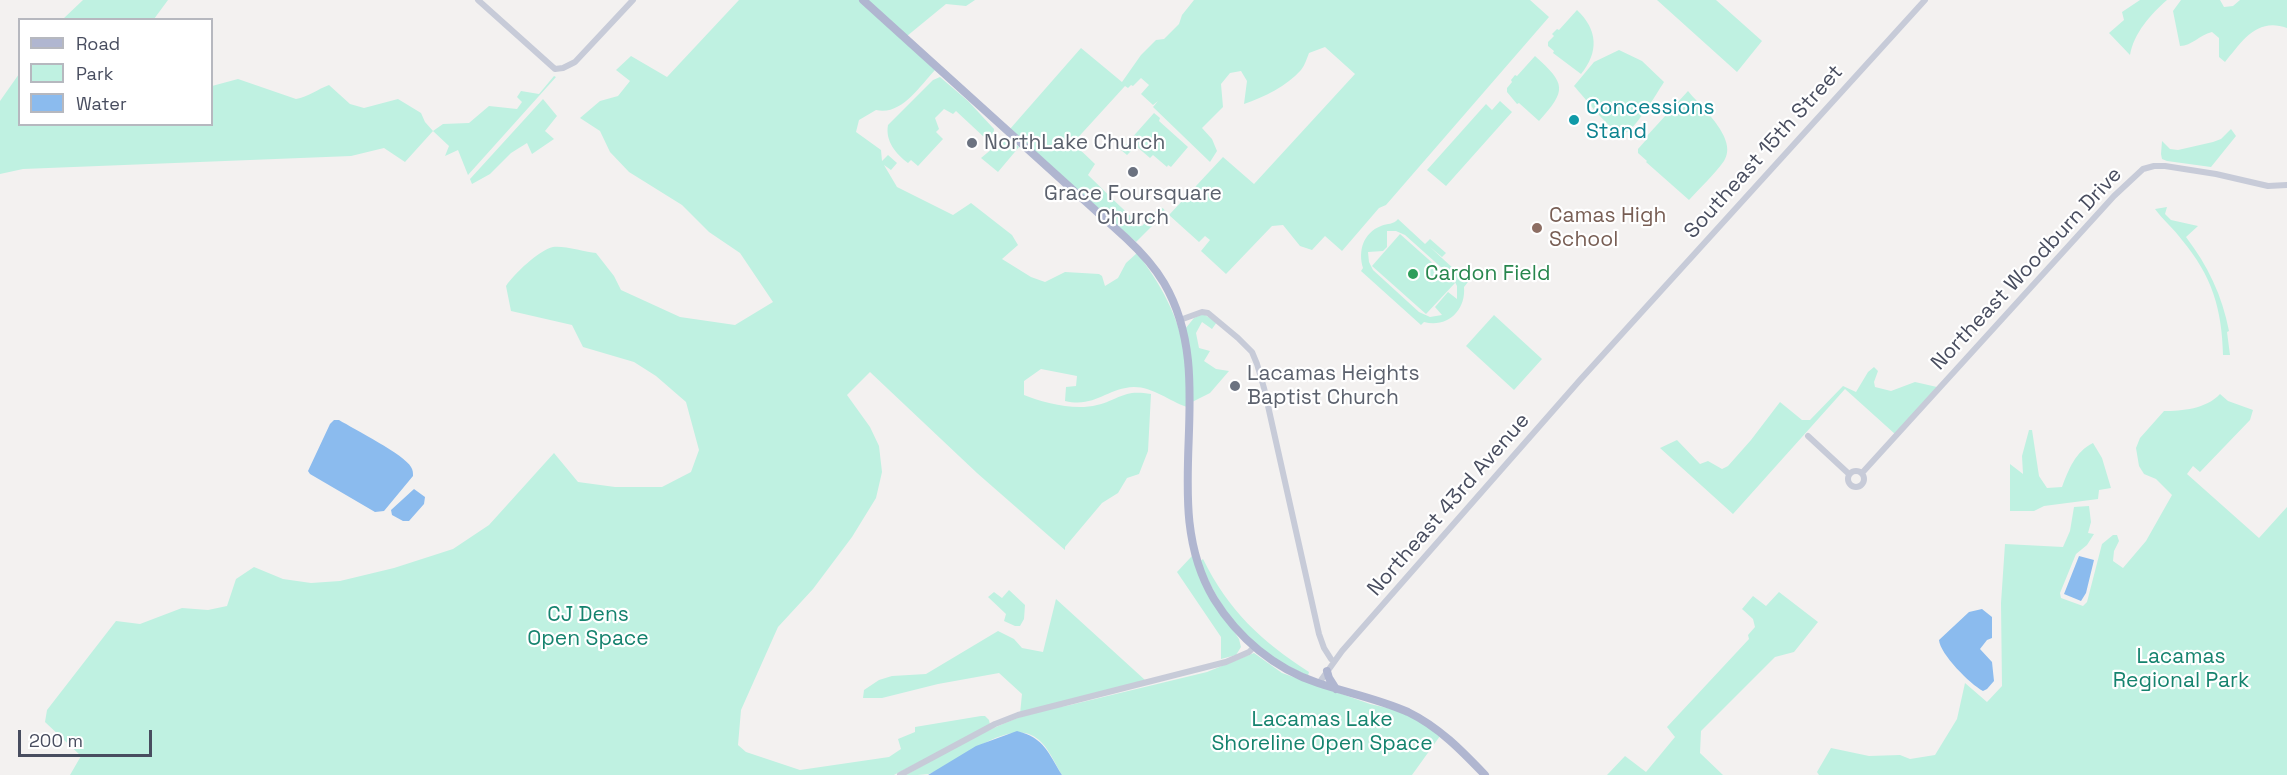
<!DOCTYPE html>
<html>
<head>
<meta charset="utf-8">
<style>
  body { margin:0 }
  #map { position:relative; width:2287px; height:775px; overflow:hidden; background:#f3f1f0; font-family:"Space Grotesk",sans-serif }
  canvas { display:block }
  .legend { position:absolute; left:18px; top:18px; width:195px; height:108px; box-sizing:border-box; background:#fff; border:2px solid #b6b8bf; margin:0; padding:8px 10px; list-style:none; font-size:18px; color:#484d5f }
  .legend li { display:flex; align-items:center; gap:12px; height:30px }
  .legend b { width:30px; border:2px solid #b6b8bf }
  .scale { position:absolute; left:18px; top:730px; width:134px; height:27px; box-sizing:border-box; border:3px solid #484d5f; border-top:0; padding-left:8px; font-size:18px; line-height:21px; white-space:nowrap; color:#484d5f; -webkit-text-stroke:4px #fff; paint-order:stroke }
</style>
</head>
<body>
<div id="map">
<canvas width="2287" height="775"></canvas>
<ul class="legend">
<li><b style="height:8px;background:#b0b6d0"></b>Road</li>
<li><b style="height:16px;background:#bff1e1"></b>Park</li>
<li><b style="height:16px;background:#8bbbee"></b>Water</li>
</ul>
<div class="scale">200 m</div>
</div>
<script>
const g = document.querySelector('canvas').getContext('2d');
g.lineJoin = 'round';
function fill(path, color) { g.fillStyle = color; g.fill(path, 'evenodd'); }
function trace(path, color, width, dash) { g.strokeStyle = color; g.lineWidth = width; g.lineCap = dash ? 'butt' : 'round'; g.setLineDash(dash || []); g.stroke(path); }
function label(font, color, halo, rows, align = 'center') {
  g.font = font + ' "Space Grotesk",sans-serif'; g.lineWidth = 4.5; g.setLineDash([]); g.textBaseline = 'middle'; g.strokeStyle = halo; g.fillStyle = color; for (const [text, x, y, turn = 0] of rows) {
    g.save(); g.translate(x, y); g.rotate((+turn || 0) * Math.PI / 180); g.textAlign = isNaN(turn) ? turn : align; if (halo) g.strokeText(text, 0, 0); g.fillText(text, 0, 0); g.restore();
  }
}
fill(new Path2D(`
  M83,0H168L154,19H63Z
  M739,0H859L935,70C919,87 901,116 876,110L859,120L856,132L881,150L882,161L888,155L897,163L891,170L884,165L897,187L953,215L971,203L1012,235L1018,245L1002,259L1031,277L1045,282L1065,272L1099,274L1102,276L1105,286L1118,278L1126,263L1137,253C1161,284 1179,317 1185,355C1188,372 1187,390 1187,407C1169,401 1153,387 1134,387C1106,388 1096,408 1065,401L1066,387L1076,386L1077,376L1041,369L1024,381V395C1044,403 1075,411 1097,405C1121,399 1123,389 1151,394L1148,451L1139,474L1127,478L1118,493L1102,503L1065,547V550L977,473L870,372L847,395L870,427L879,446L882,472L876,498L852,537L813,589L778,627L741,710L738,745L746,752L800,770L889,757L901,749L898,739L915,732V727L981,716H985L989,720L990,725L894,775H70L81,756L45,722L47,710L116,621L140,624L182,608L208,610L227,606L236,579L254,567L283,579L311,583L340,581L394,568L453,549L489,525L554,453L578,482L615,487H662L691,472L699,450L686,402L656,376L634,362L583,347L572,325L511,311L506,286C514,274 539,250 553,247C562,245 586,252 596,253L614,276L621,290L680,317L735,325L773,302L740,253L709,232L682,205L629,172L610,152L600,131L580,118L600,101L618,96L630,81L616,70L631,56L667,77Z
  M867,0H975L966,6L946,4L907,36Z
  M1194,0H1530L1549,17L1386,205L1379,208L1342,251L1325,236L1312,250L1300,246L1283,225L1272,226L1226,274L1201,251L1210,240L1205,236L1199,242L1169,215L1223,157L1254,184L1355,74L1325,47L1309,53C1307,58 1305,65 1301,70C1287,86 1264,97 1244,104L1247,81L1241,71L1230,73L1221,84L1223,107L1202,128L1212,139L1217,151L1210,162L1153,107L1158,101L1153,105L1141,94L1149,85L1141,78L1133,86L1131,85L1128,88L1125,86L1073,143L1095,164L1088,175C1106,192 1123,210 1142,226L1160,207L1164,209L1165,213L1136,242L1010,129L1081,48L1122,82L1141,55L1156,40L1164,39L1179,24L1182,15Z
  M1657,0H1716L1762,41L1737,72Z
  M2140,0H2167C2150,15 2134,33 2130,55L2109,33L2124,20L2122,12Z
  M2181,0H2220L2224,7L2233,6L2240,0H2287V28C2256,17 2242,42 2225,62L2219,57V38L2212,32C2199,35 2192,46 2180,46L2173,11Z
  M1577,10C1598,30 1599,52 1581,74L1553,53L1554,51L1548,46V42L1554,36L1552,34L1557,29L1559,30Z
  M1619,50L1642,61L1664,82C1657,93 1632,135 1622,134C1611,132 1584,97 1574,86L1594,62Z
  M1535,56C1566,84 1567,90 1539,121L1519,103L1517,104L1507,92V88L1512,82L1511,80L1515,75L1517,76Z
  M19,74L20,124H212V86L238,79L296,99C308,97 318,89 329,85L350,104L364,108L398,99L421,113L425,122L433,131L443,124L469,123L489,106L517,109L522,102L517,97L521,91L539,94L554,76L556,77L468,175L458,150L445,156L449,146L433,131L405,162L384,148L351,156L23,169L0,174V101Z
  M940,77L968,101L994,129C994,134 990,142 984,141L985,138L956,111L953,114L944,109L935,118L939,129L936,132L943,139L918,166L911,160L908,163C896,154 885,141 888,125L933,80Z
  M1688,91C1701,107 1739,139 1724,161C1714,175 1700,188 1689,200L1646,162L1647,161L1638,153V149L1646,140L1645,138Z
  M543,99L557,116L545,131L554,139L532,154L527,143L511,153L490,174L472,184L470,179Z
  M1500,101L1512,112L1446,186L1427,170L1486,104L1492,110Z
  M1154,113L1160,118L1159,121L1188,147L1171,167L1168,165L1167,167L1153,155L1150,158L1136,146L1127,155L1121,150Z
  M2231,129L2236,136L2211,167L2167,161L2162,159L2161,154L2162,141L2170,149L2178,150L2213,142L2221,139Z
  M1004,139H1010L1019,147L998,172L981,158Z
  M2167,207L2165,214L2171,220L2198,226L2186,237C2208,266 2222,295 2229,331L2227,332L2230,355H2223C2222,309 2212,276 2182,240C2174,229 2163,220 2155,209Z
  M1398,219L1425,244L1430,239L1446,253L1442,257L1430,247L1468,282L1464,287C1466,311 1447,328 1424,322L1421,325L1361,271L1363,268C1358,251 1363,233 1381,226C1388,223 1393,225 1398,219ZM1387,231H1396L1405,235L1453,278L1457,286V299L1448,292L1435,307L1442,315L1430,317L1419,312L1373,270L1369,262L1368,252L1383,251L1387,247Z
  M1400,234L1455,283L1426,314L1372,266Z
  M1203,314L1217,322L1212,329L1202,322L1196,333L1199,348L1210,351L1204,361L1216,369L1229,371L1210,393L1192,402L1185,329L1194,318Z
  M1494,315L1542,359L1514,390L1466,346Z
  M1874,367L1878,371L1874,382L1875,387L1891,391L1915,382L1937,387L1895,434L1845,389L1733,514L1660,448L1677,440L1700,464L1708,461L1722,469L1728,466L1751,440L1780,402L1802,420H1810L1843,386L1856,392L1868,372Z
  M2220,394L2228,401L2253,410L2250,420L2200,472L2193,466L2187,474L2259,538L2287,507V775H1819L1817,772L1831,748L1869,756L1900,755L1910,759L1935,755L1957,719L1965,683L1987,702L2002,686L2001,603L2005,544L2063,547L2070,531L2074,507L2089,506L2091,522L2088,533L2094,534L2087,545L2076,554L2060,593L2061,598L2083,606L2087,602L2102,544L2113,535H2117L2119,541L2114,551L2113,561L2123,568L2146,541L2172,495L2156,479L2144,474L2139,466L2136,448L2140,438L2164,411C2182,411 2206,409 2220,394Z
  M2029,430H2032L2039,476L2047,488L2062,487C2069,469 2075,452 2093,443L2102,458L2111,488L2099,490L2098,499L2044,506L2034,511H2010V464L2023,474L2022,456Z
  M1192,556L1203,584L1239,639L1241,647L1236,655L1221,659V637L1177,572Z
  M1203,559C1228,610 1262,642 1309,672L1308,676C1295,669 1282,664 1271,656C1236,634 1216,597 1199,562Z
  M1009,590L1025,605L1024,619L1020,626H1015L1004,621L1006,614L988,597L994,592L1002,598Z
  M1779,592L1818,622L1794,652L1775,657L1701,731L1700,753L1723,775H1607L1625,756L1646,772L1675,737L1667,727L1749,639L1748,635L1755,627L1753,619L1742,609L1753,596L1766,606Z
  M1056,599L1145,680L1020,714L1022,694L999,673L938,684L882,698H863L864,690L879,680L892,676L926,674L998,631L1014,639L1022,648L1043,652Z
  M1254,653L1282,673L1370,704L1396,710L1418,719L1440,736L1412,775H1062C1054,762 1046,741 1031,735C1002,722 955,765 929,774C922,775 913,775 906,775C950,751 1015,710 1066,706L1207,672Z`), '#bff1e1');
fill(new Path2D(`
  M334,420H339C354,429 405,455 411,467C413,470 413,473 413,476L384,511L375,512L310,474L308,471L330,424Z
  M414,489L425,497L424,504L409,521H403L392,515L391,510Z
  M2079,556L2094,560L2086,593L2081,601L2064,594Z
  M1982,609L1992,617V638L1987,640L1980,649L1992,662L1994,681L1987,689L1983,691C1970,684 1940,654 1939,640L1969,612Z
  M1017,731C1045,738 1048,753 1062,775H928L976,746Z`), '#8bbbee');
trace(new Path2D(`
  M478,0L555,69L563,68L575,62L633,0
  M1180,320L1202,312L1208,313L1238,338L1252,352L1257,364L1264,388L1319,634L1324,648L1331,659
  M1808,436L1849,474
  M1848 479a8 8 0 1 1 16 0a8 8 0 1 1-16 0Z
  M1862,473L2114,196L2143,169L2154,166H2165L2216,174L2268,186L2287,185
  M1319,683L1342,651L1580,380L1925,0
  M900,775L995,724L1018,715L1226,662L1249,652L1254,647`), '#c7cbd8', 6);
trace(new Path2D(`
  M863,0L1126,238C1140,251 1154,266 1164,283C1222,382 1155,501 1214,599C1238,638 1275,669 1318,683C1348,693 1379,699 1408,712C1439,727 1462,751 1485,775
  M1327,671L1329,678L1336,689`), '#b0b6d0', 8);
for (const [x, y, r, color] of [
  [1574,120,6,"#0f9aa8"],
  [972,143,6,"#6b7280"],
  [1133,172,6,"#6b7280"],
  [1537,228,6,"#8d6e63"],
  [1413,274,6,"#2e9e5b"],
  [1235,386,6,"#6b7280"]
]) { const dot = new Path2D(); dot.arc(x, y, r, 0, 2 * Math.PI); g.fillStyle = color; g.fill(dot); trace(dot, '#fff', 2); }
label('21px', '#0d838f', '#fff', [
  ["Concessions",1586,108],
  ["Stand",1586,132]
], 'left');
label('21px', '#5b616d', '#fff', [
  ["NorthLake Church",984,143],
  ["Grace Foursquare",1133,194,"center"],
  ["Church",1133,218,"center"],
  ["Lacamas Heights",1247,374],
  ["Baptist Church",1247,398]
], 'left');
label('21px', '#484d5f', '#fff', [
  ["Southeast 15th Street",1764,152,-48],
  ["Northeast Woodburn Drive",2027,269,-47],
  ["Northeast 43rd Avenue",1449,505,-49]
]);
label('21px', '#785e54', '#fff', [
  ["Camas High",1549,216],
  ["School",1549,240]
], 'left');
label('21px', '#27864d', '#fff', [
  ["Cardon Field",1425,274]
], 'left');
label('21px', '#15836e', '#fff', [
  ["CJ Dens",588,615],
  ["Open Space",588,639],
  ["Lacamas",2181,657],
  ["Regional Park",2181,681],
  ["Lacamas Lake",1322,720],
  ["Shoreline Open Space",1322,744]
]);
</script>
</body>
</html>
